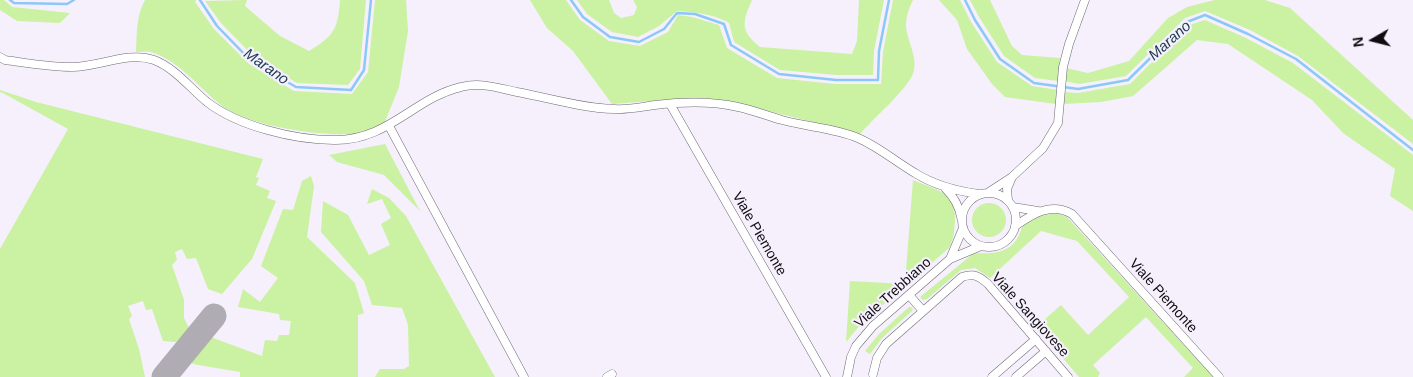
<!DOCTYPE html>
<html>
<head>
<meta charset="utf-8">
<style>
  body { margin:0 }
  #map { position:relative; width:1413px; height:377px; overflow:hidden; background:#f5f0fb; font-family:Arial,sans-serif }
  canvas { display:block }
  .north { position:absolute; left:1348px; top:15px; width:50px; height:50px; -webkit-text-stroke:4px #f5f0fb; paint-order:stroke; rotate:262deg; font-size:14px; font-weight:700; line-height:20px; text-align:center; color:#0e0c10 }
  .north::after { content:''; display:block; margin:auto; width:18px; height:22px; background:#0e0c10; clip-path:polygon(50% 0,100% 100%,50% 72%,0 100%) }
</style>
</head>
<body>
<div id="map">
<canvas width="1413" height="377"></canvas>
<div class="north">N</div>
</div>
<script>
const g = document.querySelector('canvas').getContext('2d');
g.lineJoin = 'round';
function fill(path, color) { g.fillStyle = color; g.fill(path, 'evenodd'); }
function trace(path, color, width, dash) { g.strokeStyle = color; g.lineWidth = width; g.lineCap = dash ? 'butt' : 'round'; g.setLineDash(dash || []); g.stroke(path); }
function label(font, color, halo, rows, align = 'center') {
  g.font = font + ' Arial,sans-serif'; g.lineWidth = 4.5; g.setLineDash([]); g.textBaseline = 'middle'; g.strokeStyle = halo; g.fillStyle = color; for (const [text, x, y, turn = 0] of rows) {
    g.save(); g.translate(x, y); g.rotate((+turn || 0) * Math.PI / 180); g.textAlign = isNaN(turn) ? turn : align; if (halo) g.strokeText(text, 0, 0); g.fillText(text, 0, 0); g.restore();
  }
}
fill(new Path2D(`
  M0,0H4L12,7L70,13L60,23L17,21L0,10Z
  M145,0H196L195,2L214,29L249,64L294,91L352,94L368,72L375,0H406L408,31L399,87L384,124C373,128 363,133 351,134C318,136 248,126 221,105C199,88 179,60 151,52C147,51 141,52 136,52C137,33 136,16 145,0Z
  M247,0L245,6L280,36L309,51C334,36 338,29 340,0H366L360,69L348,85L297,83L254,57L221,23L205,1Z
  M530,0H566L580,20L609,41L640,46L668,32L678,15L692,17L719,25L727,48L777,78L835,84H881L883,52L893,0H913C909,8 906,17 906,26C907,42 920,60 912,76C904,92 873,119 860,134L737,103L713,99L692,98L612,104L573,51L547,28Z
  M577,0H609L614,13L621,18L634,15L637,7L633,0H752C742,22 740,31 760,47L852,54L857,41L859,0H884L874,51L873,75H836L780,70L734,42L729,23C714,14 694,12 677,11L659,26L638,37L612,32L587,14Z
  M939,0H960L971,22L997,62L1032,86L1058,90L1056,104L1005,97L992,84L967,49L957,20Z
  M970,0H990L1012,46L1022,55L1060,58L1058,81L1035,78L1004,56L979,17Z
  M1215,0H1265L1290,8L1413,120V144L1298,56L1250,30L1205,11L1185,18L1126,76L1079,84L1064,81L1066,68L1088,73L1129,61L1168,18L1187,7Z
  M1205,20L1246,38L1293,63L1413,155V211L1390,196L1395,169L1343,133L1312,100L1228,44L1197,40L1133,96L1101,102L1063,104V92L1078,93L1130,84L1189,25Z
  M0,90L36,102L263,159L256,177L259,178L256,185L270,191L267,198L276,201L252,259L222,294L208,289L196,258L187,259L182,249L175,252L177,260L172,265L184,300V318L189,328L176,342L163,341L152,309L146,310L143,301L128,306L132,316L129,319L139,349L145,377H0V249L68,129L1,92L0,93Z
  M385,144L420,211L384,175L337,162L329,155Z
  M311,176L314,186L307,237L355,283L364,313L358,315V377H240V372L193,364L188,357L205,335L262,356L265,340L277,341L279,335H289L291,321L280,320L279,314L238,307L243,289L260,302L278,278L261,266L283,209L293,210L302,181Z
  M913,180C936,190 956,191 955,221C954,231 954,239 949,248L861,324L846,342L850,281L905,284Z
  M372,189L389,198L406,216L495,377H375L380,369H404L409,366L408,325L402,308L372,305L364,281L321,232L323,201L348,215L369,255L390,245L381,224L391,218L382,199L367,204Z
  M972 220a17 17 0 1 1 34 0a17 17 0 1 1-34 0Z
  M1050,214H1059L1067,217L1213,377H1184L1193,368L1146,317L1093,365L1100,373L1098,377H1079L1036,327L1061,305L1088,335L1129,297L1077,241L1041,231L990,278L975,268L961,270L927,299L923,300L920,297L974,253C989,254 1008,254 1017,239C1020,235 1021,228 1024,224C1030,217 1041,216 1050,214Z
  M909,307L913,308L912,311L882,338L870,354L865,351L879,334Z`), '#cbf1a2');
trace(new Path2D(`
  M10,0L14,3L67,4L74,0
  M200,0L217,26L251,61L296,87L351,90L364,70L371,0
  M571,0L583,17L610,37L639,42L664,29L677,13L695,14L724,24L731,45L779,74L836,80H878L879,51L889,0
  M965,0L975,20L1000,59L1034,83L1078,89L1128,80L1187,22L1205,15L1248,34L1296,59L1413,150`), '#8cc8f7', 2.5);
trace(new Path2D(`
  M164,377L214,316`), '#b0acb4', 25);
const street = new Path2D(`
  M0,57L5,60C28,63 50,67 72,67C99,67 128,51 154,60C175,68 190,88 207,102C238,126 294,140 334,140C388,141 414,98 461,87C480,82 499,88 517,92C549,98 582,108 614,109C628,110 641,107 655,105C681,102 712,101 738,107C753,110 767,116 782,120C807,127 835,128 858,138C879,147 896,162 915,173C934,185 956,191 979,194
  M670,104L826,377
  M389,126L524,377
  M945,188C954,197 959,205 961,217
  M989,192L1012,177L1043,148L1058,123L1063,67L1069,44L1085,0
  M962 220a27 27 0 1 1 54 0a27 27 0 1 1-54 0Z
  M1008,200L1007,189L1012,177
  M1013,207L1038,211
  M1015,226C1033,214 1050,202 1072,214L1219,377
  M950,259L963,228
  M909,295L923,311
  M873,374L877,358L886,344L962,277C974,273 979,276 988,284L1068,377
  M607,377L612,374
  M847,377L851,357L856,346L873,326L950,259L981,246
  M992,377L1036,339
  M1016,377L1046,351`);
trace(street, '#6e6973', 9);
trace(street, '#fff', 8);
label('14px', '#0e0c10', '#f5f0fb', [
  ["Viale Piemonte",759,234,60],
  ["Viale Trebbiano",893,293,-42],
  ["Viale Piemonte",1163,296,48],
  ["Viale Sangiovese",1030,315,48]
]);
label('italic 15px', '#193b52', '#f5f0fb', [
  ["Marano",1170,41,-42],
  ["Marano",266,67,35]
]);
</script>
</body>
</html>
